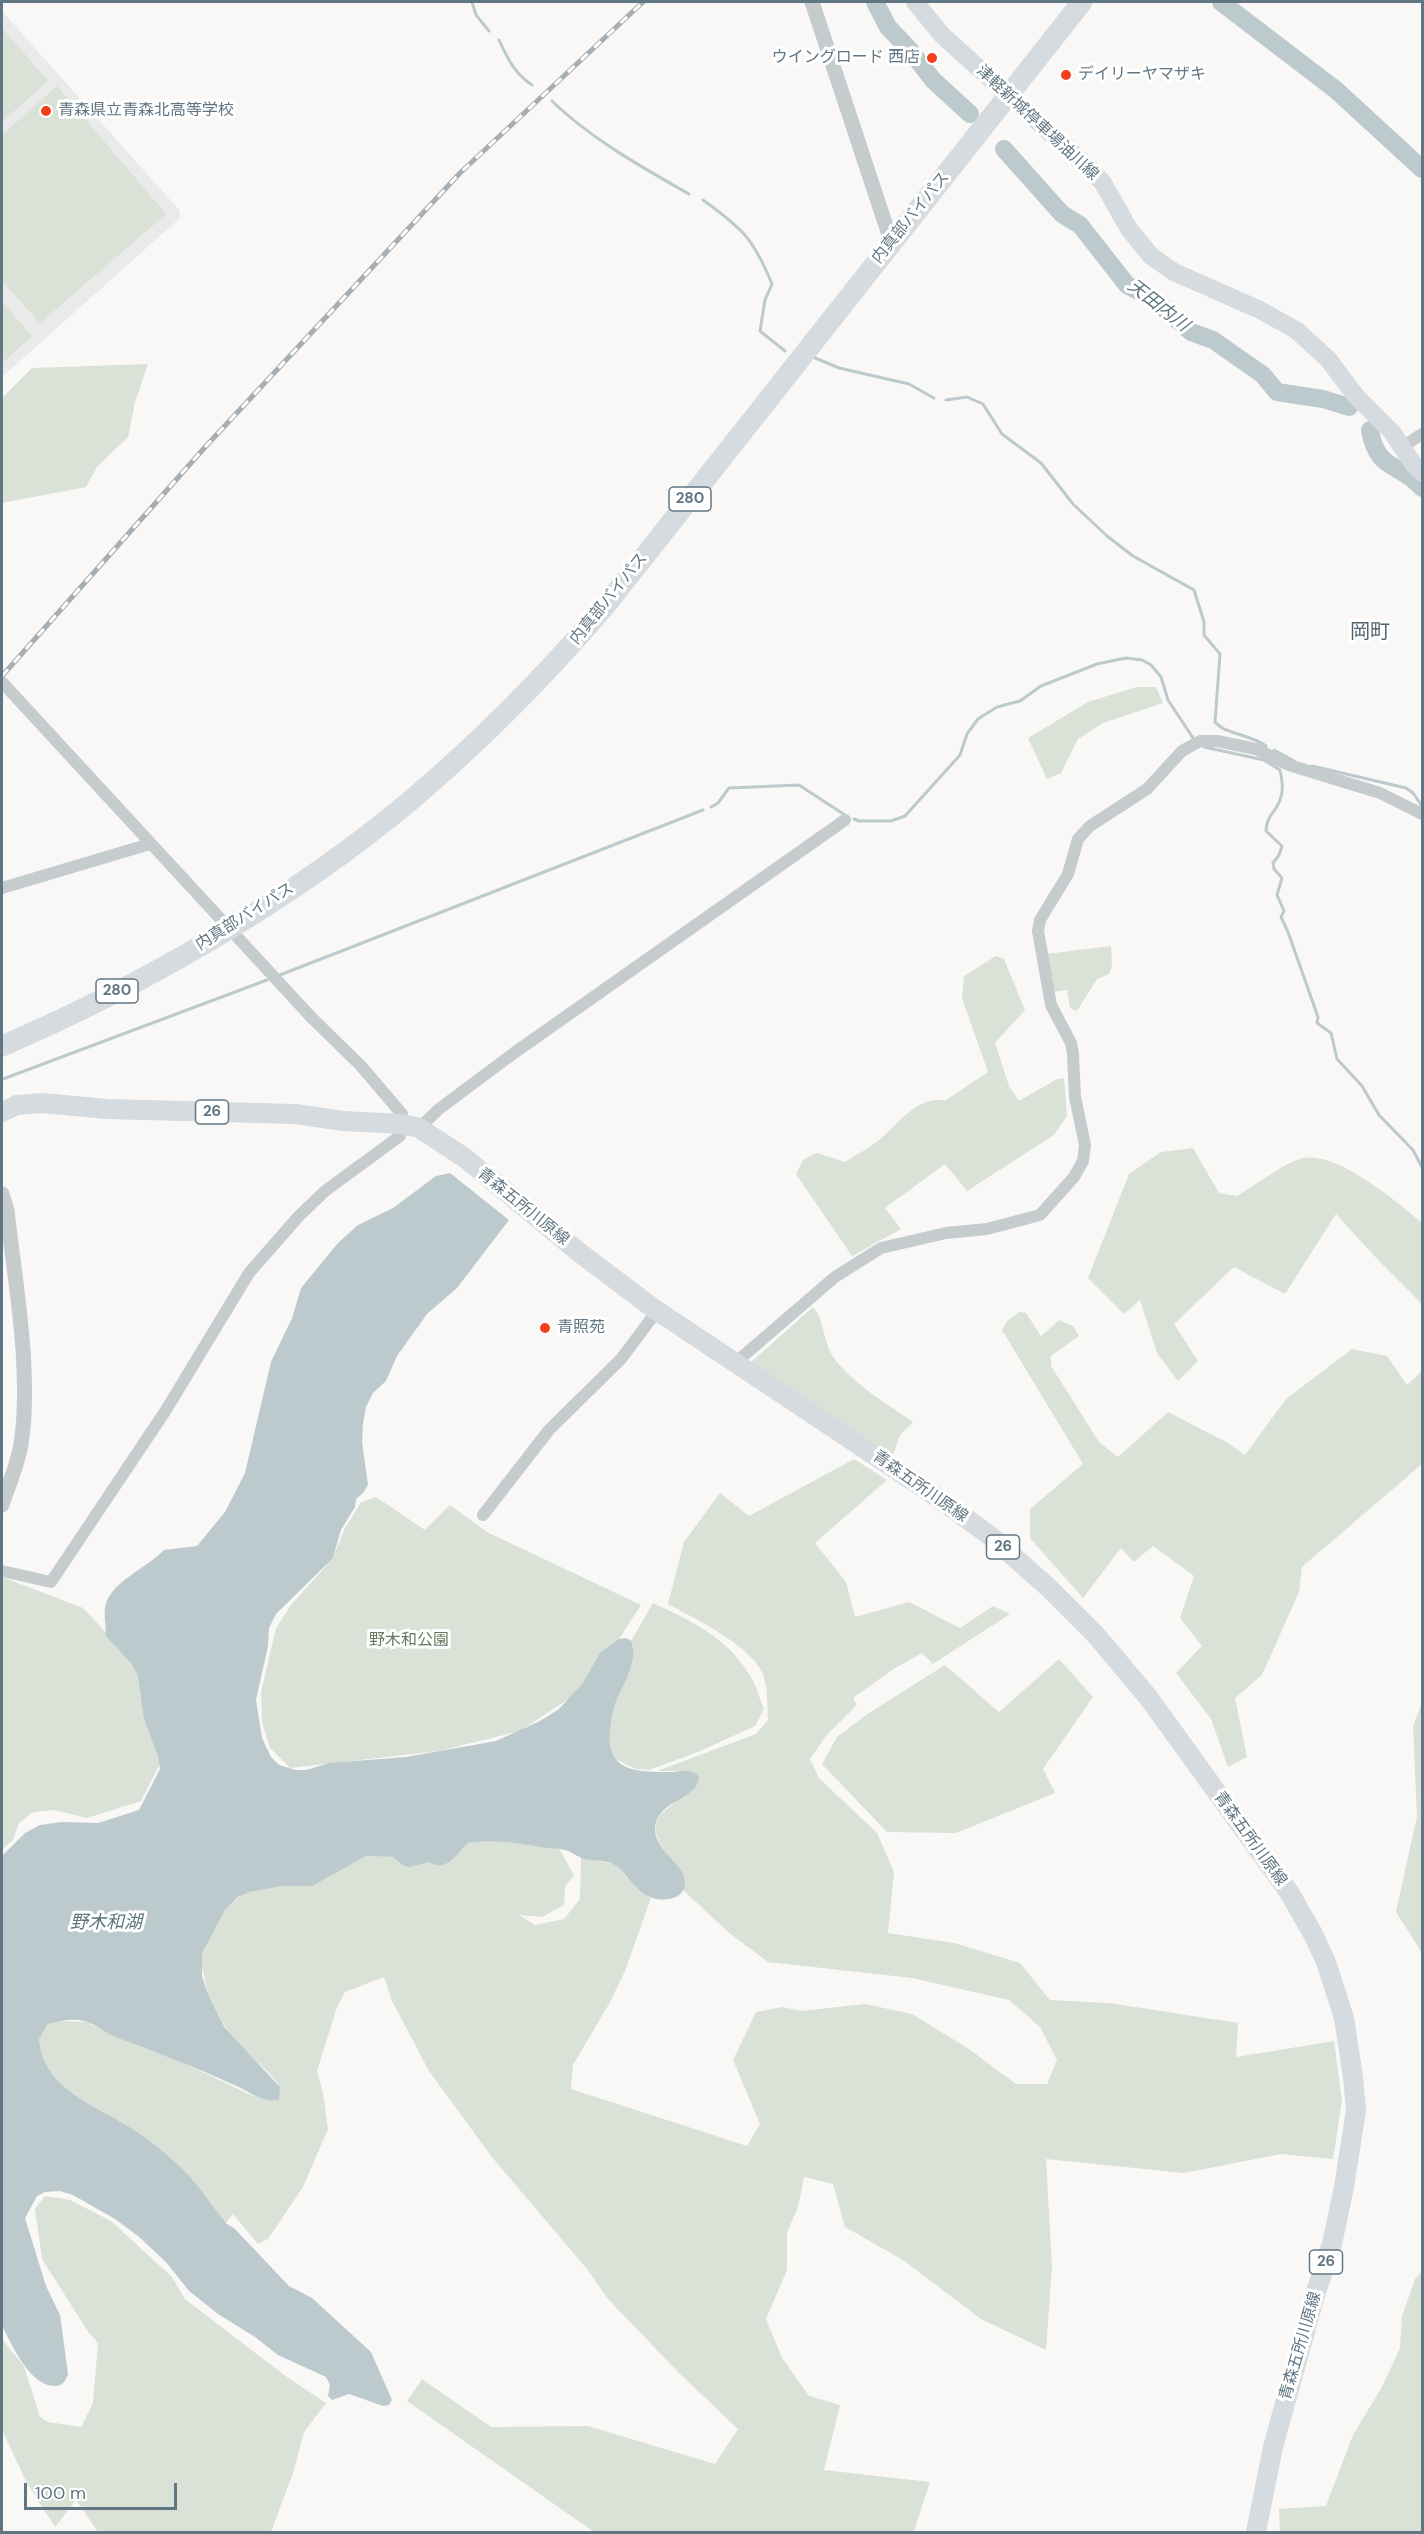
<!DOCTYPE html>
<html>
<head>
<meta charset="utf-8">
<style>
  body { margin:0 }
  #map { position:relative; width:1424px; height:2534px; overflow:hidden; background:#f9f8f6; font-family:"DM Sans",sans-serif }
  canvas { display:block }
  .frame { position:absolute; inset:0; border:3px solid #617683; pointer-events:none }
  .scale { position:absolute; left:24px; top:2483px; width:153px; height:27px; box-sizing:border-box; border:3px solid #617683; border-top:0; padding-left:8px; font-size:18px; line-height:21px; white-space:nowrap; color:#617683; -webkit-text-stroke:4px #fff; paint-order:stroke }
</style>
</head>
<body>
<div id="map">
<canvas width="1424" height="2534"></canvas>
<div class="frame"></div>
<div class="scale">100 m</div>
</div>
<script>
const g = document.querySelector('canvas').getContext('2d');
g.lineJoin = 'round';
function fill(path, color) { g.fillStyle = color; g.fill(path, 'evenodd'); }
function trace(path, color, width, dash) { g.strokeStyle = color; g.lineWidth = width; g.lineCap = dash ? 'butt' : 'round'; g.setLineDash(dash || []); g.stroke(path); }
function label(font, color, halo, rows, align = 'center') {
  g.font = font + ' "DM Sans","Noto Sans JP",sans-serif'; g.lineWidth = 6; g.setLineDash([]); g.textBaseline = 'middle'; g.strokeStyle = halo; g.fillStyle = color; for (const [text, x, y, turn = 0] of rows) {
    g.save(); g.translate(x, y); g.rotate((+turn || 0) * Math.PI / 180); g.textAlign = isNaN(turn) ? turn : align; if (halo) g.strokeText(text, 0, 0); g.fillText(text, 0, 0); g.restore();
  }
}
fill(new Path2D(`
  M2,11L180,211V218L2,377Z`), '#e9eae9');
fill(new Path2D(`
  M2,28L48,81L2,122Z
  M57,86L166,214L40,323L2,281V135Z
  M2,302L32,336L2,363Z
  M148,364L135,402L128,437L97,467L86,487L2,503V398L32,368Z
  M1137,687H1156L1163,703L1103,723L1078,739L1061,773L1047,779L1028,738L1088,702Z
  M1111,946L1112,966L1109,974L1097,979L1077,1011L1070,1008L1067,990L1052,992L1046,954Z
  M996,956L1004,959L1025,1010L995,1043L1009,1086L1019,1101L1057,1079L1064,1078L1067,1116L1054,1135L967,1191L945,1164L885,1208L901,1229L852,1256L796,1174L803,1160L817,1153L845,1162C856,1155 870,1148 880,1139C901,1121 916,1097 946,1100L988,1072L962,998L964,976Z
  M1193,1148L1219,1193L1237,1196C1254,1186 1283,1164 1300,1159C1334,1148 1397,1202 1422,1223V1304L1379,1261L1336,1214L1285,1294L1234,1267L1174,1324L1198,1361L1178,1381L1157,1353L1140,1300L1124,1314L1088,1278L1129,1174L1161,1152Z
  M813,1307C825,1321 823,1343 834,1358C854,1385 886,1403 913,1422L900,1435L893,1455L749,1364Z
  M1019,1312L1026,1313L1041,1336L1059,1320L1073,1326L1079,1336L1051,1356V1366L1099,1442L1118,1457L1168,1412L1228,1443L1245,1455L1286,1399L1352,1349L1387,1356L1407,1385L1422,1371V1464L1302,1567L1299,1592L1262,1675L1235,1698L1247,1757L1228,1767L1211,1719L1176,1673L1202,1646L1180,1618L1194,1576L1153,1546L1134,1562L1121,1548L1083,1598L1030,1538V1509L1083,1464L1002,1330L1007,1321Z
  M854,1459L887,1480L815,1543L846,1582L855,1617L909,1602L960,1628L993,1606L1010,1614L933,1664L922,1653L892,1670L853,1698L857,1705L825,1737L810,1759L819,1778L877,1833L894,1872L888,1933L954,1943L1020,1963L1050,2000L1109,2003L1238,2023L1236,2057L1334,2041L1342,2101L1333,2159L1281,2154L1184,2173L1046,2159L1052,2267L1046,2350L981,2319L903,2260L845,2227L833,2184L804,2177L798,2207L787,2232V2270L766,2319L782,2358L809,2396L840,2405L824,2470L930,2482L914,2531L917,2532H594L407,2401L422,2379L491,2427L588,2426L715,2464L738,2429L678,2372L608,2299L587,2269L491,2156L429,2071L392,2001L384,1977L345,1992L337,2007L317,2071L323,2093L328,2129L303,2187L268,2239L258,2244L233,2214L226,2223C210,2203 194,2179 175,2162C162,2150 147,2138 131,2128C95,2105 43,2089 39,2039L48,2024L59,2021L88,2022L111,2035L171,2057L251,2095L258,2096L280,2087L272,2076L230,2036L208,1994L201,1963L202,1953L212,1931L225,1910L249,1888L336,1872L366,1856L393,1857L402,1864L468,1843L502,1838L558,1847L574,1875L565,1887L564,1905L542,1917L519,1915L535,1925L564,1919L580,1899L581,1858L615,1864L639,1891L651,1898L625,1971L609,2004L573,2065L571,2089L747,2146L760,2124L733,2060L756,2012L782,2007L802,2011L865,2004L912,2014L969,2049L1016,2084H1047L1057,2060L1040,2027L1009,2000L912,1978L768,1962L728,1932L683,1890C690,1868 658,1853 656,1832C654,1810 671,1811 678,1798C683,1791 683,1779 685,1771H657L756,1734L768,1720C767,1707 768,1690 764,1677C755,1647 695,1619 668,1604L684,1542L720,1493L749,1516Z
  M376,1497L425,1530L450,1505L487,1532L641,1605L619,1639L573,1696L520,1731L439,1751L290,1768L270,1748L262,1722L261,1692L276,1628L291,1605L333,1558L344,1530L361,1502Z
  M2,1577L83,1608L139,1668L161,1762L141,1801L87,1818L54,1810L33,1812L19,1823L13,1840L2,1850Z
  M653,1603C692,1621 730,1639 752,1679C757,1688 760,1700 764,1709L755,1726L698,1752L649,1770L636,1769L613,1758L597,1742L618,1697L631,1641Z
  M1059,1659L1093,1697L1043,1769L1055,1793L956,1833L887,1832L822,1764L837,1737L869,1713L945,1665L999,1712Z
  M1422,1702V1953L1396,1912L1417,1816L1413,1726Z
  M45,2196L70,2200L111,2221L172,2277L185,2299L284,2375L326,2403L304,2432L294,2470L271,2532H98L76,2500L55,2527L26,2481L2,2430V2339L24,2366L40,2417L48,2422L81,2427L93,2403L98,2343L89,2333L42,2259L35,2209Z
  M1422,2271V2532H1280L1279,2509L1326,2506L1353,2435L1383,2385L1400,2348L1402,2316L1415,2279Z`), '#dae1d6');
fill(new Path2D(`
  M450,1173L509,1220L457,1288L427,1314L397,1356L386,1381L373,1393L366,1407L363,1424L362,1442L368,1485L363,1493L356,1499L355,1507L341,1530L333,1558L276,1614L269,1628L268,1646L256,1700L262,1738L271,1757L279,1765L296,1770H306L329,1763L406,1757L496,1741L540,1721L559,1709L583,1683L600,1653L619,1639L626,1638L631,1641C640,1665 618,1689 613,1711C601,1766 621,1773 673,1772C683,1771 692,1769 699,1777C698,1798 662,1801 656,1822C649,1850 685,1861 685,1883C685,1899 664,1902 653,1898C635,1893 629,1875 615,1865C608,1860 593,1861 584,1859C578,1857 573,1853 568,1851C559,1848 549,1848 540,1847C515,1843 493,1839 468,1843C454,1856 448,1872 428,1862L410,1867L404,1866L393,1857L366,1856L312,1886H282L249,1892L238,1897L225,1910L202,1953V1976L208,1994L225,2028L280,2087L279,2100C262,2103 247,2090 232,2084C193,2066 153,2051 113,2036C103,2032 95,2023 84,2021C73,2018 59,2021 48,2024L39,2039C43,2089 95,2105 131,2128C147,2138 162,2150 175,2162C194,2178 210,2203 226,2223L235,2229L289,2286L312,2298L371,2352L392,2400L389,2405L383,2406L349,2394L332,2400L328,2396L330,2385L326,2377L278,2355L255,2337L218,2314L189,2291L166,2262L138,2236L115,2219L73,2195L60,2191L45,2192L37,2196L25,2218L46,2286L60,2315L68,2374C66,2381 62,2386 55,2386C29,2386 12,2344 2,2326V1856L25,1833L40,1825L61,1822L98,1823L139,1810L160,1769L158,1756L144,1719L138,1676L131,1663L106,1636C106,1627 104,1617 105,1608C108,1583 147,1568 164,1550L197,1546L225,1512L245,1473L271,1362L292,1318L301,1288L338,1243L358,1225L393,1208L436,1176Z`), '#bccace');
trace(new Path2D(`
  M472,2L476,15L489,31
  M499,40C508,59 514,73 532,85
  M552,101C590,138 643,168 689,194
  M703,200C743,229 753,238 772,284L765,300L760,331L785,351
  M813,357L839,368L909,384L934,398
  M946,400L967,397L983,404L1002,434L1041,463L1073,504L1107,536L1133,556L1194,590L1204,622V635L1220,654L1215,722C1226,735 1250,734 1266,746
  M1204,747L1264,760L1280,770C1282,780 1284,790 1280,800C1276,812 1266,816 1266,831L1282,846L1279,855L1273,863L1274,869L1282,878L1277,895L1284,911L1281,917L1288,932L1318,1017L1317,1023L1331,1033L1337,1059L1362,1086L1379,1115L1413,1150L1422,1167
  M1274,750L1294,761
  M1312,766L1406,788L1413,793L1422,806
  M711,807L718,803L729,788L799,785L845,815
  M854,819L859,821H891L905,816L960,755L967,734L978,719L997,707L1020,701L1041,686L1097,664L1126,658L1142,660L1151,665L1161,677L1168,700L1193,738
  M280,975L703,810
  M3,1079L267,980`), '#bccace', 3);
trace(new Path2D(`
  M875,2L888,27L909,49L933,80L970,114
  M1221,2L1336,90L1422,169
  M1004,149L1062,214L1080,225L1127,285L1153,299L1191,332L1213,340L1263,375L1277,392L1323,399L1349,407
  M1370,430C1377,472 1400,462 1422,488`), '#bccace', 18);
trace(new Path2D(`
  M1402,447L1422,434
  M2,682L311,1017L361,1066L402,1114L400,1136L325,1191L298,1217L249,1273L166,1410L51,1582L2,1571
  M2,888L150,844
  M419,1128L439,1109L514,1053L845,820
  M735,1363L835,1277L881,1248L946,1233L987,1229L1040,1215L1074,1177L1083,1161L1085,1145L1075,1097L1073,1054L1071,1043L1051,1005L1038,931L1040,920L1068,874L1078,839L1090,826L1147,789L1182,751L1200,741H1217L1256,749L1289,765L1380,793L1422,814
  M483,1515L549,1430L621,1359L657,1311`), '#c6cbce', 12);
trace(new Path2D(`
  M812,2L891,241
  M2,1194L7,1210C15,1283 32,1372 21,1444C18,1464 8,1486 2,1505`), '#c6cbce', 15);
trace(new Path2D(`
  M915,2L942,35L1089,168L1103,183L1129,229L1151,256L1174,272L1260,310L1296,330L1328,359L1355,395L1392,432L1414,465L1422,473`), '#d6dbdf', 18);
trace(new Path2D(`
  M2,1112L17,1105L42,1103L107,1109L295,1114L343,1121L402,1124L419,1128L465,1158L580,1253L653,1308L931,1493L989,1535L1049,1588L1095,1634L1148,1697L1289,1892L1313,1934L1326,1962L1344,2018L1353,2077L1356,2110L1344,2187L1332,2244L1315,2295L1273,2447L1256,2532`), '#d6dbdf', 20);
trace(new Path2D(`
  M2,1046C142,986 293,899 410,801C481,741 546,675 606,605L1082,2`), '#d6dbdf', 21);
const rail = new Path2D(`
  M2,676L207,445L460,173L643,2`);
trace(rail, '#a6aeb3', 5);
trace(rail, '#fff', 3, [9]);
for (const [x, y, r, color] of [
  [932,58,6,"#f2401c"],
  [1066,75,6,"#f2401c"],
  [46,111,6,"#f2401c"],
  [545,1328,6,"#f2401c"]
]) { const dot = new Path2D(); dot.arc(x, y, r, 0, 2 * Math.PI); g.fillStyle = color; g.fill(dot); trace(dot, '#fff', 2); }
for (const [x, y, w] of [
  [690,499,42],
  [117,991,42],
  [212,1112,33],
  [1003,1547,33],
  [1326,2262,33]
]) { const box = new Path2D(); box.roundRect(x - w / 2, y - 12, w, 24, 4.5); g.fillStyle = '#fff'; g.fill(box); trace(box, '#617683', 1.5); }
label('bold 15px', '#617683', null, [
  ["280",690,499],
  ["280",117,991],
  ["26",212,1112],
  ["26",1003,1547],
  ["26",1326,2262]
]);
label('16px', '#617683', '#fff', [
  ["ウイングロード 西店",920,58,"right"],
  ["デイリーヤマザキ",1078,75],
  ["青森県立青森北高等学校",58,111],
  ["青照苑",557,1328]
], 'left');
label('16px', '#617683', '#fff', [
  ["津軽新城停車場油川線",1037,123,43],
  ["内真部バイパス",911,218,-51],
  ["内真部バイパス",609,599,-51],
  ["内真部バイパス",245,917,-32],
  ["青森五所川原線",523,1207,39],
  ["青森五所川原線",920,1487,35],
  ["青森五所川原線",1250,1839,54],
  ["青森五所川原線",1301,2346,-74]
]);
label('16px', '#677a60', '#fff', [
  ["野木和公園",409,1641]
]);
label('italic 18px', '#5c767d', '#fff', [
  ["天田内川",1158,306,38],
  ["野木和湖",106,1923]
]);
label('20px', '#54646e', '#fff', [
  ["岡町",1370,633]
]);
</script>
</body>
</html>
